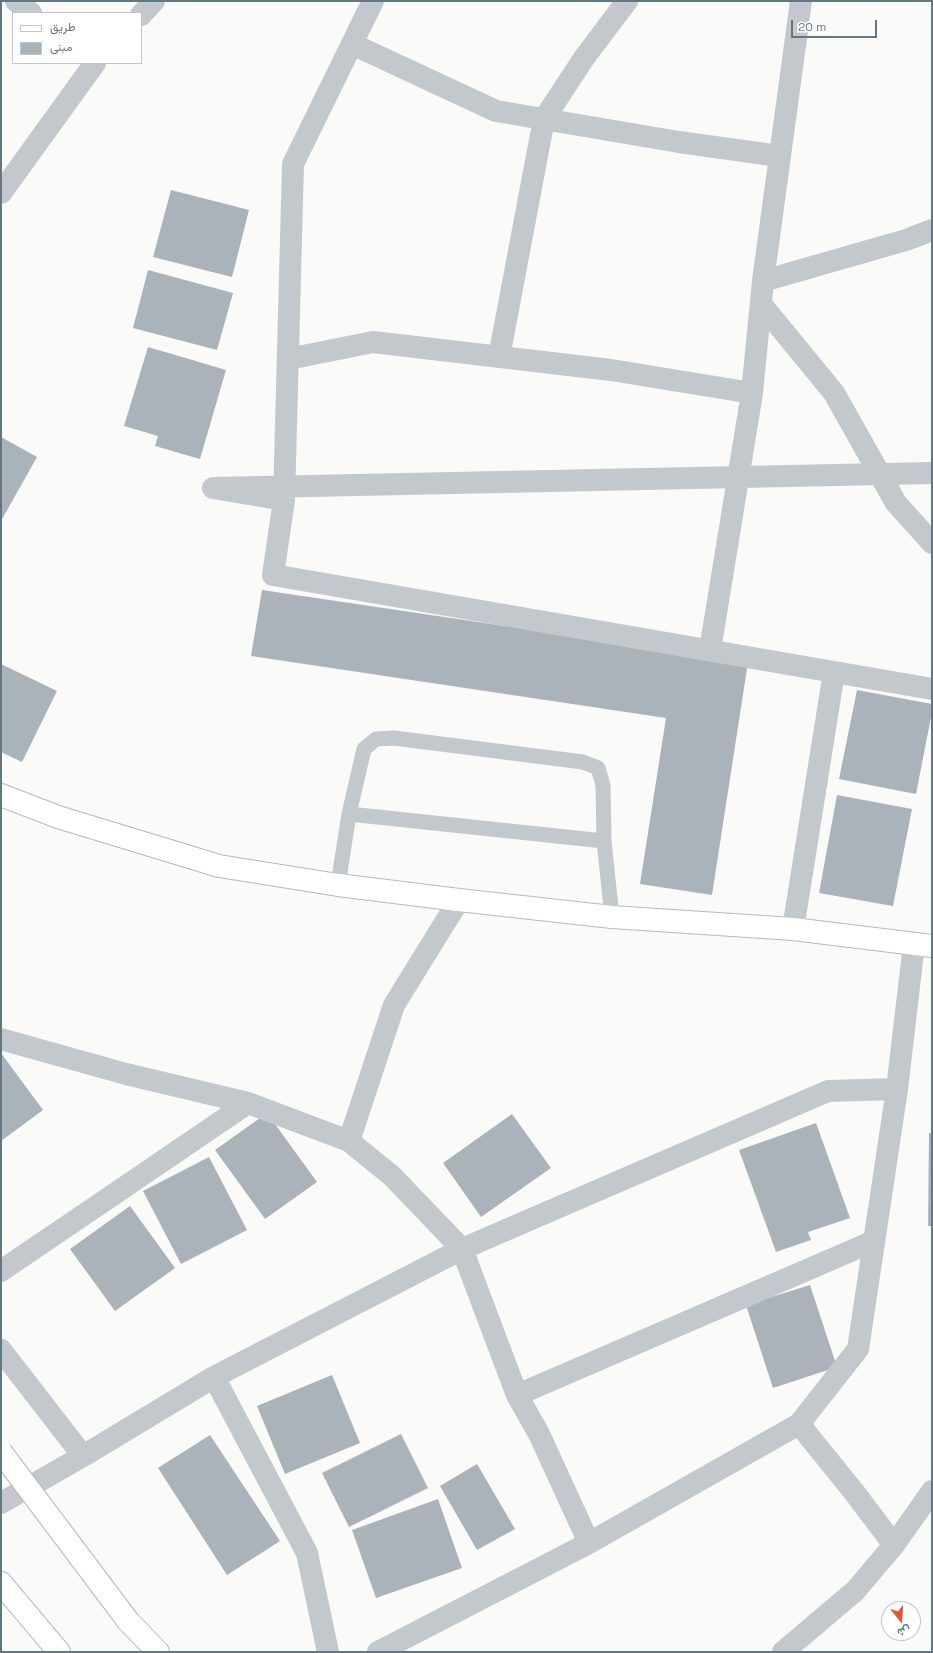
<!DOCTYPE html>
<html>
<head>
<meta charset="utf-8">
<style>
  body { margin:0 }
  #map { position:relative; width:933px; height:1653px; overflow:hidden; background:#fafaf8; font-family:"Space Grotesk",Vazirmatn,sans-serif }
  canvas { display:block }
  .frame { position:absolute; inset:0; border:2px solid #657683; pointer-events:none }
  .legend { position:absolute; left:12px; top:12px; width:130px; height:52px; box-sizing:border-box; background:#fff; border:1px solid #c1c8cd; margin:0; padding:5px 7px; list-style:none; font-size:12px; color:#657683 }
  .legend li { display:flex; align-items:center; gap:8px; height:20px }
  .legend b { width:20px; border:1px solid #c1c8cd }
  .north { position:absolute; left:881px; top:1601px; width:40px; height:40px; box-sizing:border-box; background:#fff; border:1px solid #c1c8cd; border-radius:50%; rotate:163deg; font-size:11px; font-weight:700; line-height:16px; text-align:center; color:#657683 }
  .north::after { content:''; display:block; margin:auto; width:14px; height:18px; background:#e4572e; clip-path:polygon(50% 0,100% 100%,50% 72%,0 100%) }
  .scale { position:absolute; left:791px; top:20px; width:86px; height:18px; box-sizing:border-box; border:2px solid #657683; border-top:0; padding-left:5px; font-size:12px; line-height:14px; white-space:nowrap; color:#657683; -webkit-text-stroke:3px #fff; paint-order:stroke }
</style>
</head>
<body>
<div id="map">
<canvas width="933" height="1653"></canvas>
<div class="frame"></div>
<ul class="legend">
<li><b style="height:5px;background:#fff"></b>طريق</li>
<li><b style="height:11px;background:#aab3b9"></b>مبنى</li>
</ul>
<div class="north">ش</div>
<div class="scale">20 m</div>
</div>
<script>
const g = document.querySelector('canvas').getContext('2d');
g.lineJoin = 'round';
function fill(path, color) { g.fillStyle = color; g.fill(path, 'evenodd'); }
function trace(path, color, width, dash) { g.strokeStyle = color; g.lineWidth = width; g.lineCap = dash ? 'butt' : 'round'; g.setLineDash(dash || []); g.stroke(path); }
fill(new Path2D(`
  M171,190L249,210L232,277L153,257Z
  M148,270L233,293L217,350L133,328Z
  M148,347L226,370L200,459L155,446L158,436L124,426Z
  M1,437L37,457L1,521Z
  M262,590L748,662L712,895L640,884L666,718L251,656Z
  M1,664L57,691L22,762L1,752Z
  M857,690L932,704V712L916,794L839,779Z
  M837,795L912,809L893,906L819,893Z
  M1,1053L43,1110L1,1141Z
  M267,1113L317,1182L265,1219L215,1150Z
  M512,1114L551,1168L481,1217L443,1163Z
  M816,1123L850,1218L808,1232L811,1240L776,1252L739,1150Z
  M929,1133H932V1226H928Z
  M209,1157L247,1230L181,1264L143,1191Z
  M130,1206L175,1268L115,1311L70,1249Z
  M810,1285L837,1367L773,1388L746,1305Z
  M332,1375L360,1443L285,1474L257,1406Z
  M401,1434L428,1488L349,1527L322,1473Z
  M210,1435L280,1541L227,1575L158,1468Z
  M477,1464L515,1529L477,1550L440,1486Z
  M438,1499L462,1568L376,1598L352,1530Z`), '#aab3b9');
const secondary = new Path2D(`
  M1,795L58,817L219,866L338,885L459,900L612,917L793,929L932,946`);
const primary = new Path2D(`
  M1,1583L59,1652
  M128,1621L158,1652`);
trace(secondary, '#b3babf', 24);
trace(primary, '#b5babe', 24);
trace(new Path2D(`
  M349,814L604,841
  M338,885L349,814L364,749L376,739L394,738L583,762L598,768L603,785L604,841L612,917`), '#c3c8cc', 15);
trace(new Path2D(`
  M16,1L31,13
  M373,1L293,164L284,500L273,575L932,689
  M141,15L154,1
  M352,44L496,111L679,142L779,156
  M1,193L95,63
  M763,281L906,240L932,230
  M761,304L834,393L896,503L932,543
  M499,357L544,119L584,58L627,1
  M288,359L373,342L611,370L752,393
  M284,500L213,488L932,473
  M710,650L752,393L763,281L801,1
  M793,929L834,672
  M1,1039L126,1074L248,1103L349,1141L392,1176L462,1249L517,1395L539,1434L589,1543
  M349,1141L394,1005L459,900
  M1,1271L248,1103
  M1,1350L83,1456L214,1377L462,1249L828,1091L897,1089
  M214,1377L307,1553L328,1652
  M517,1395L874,1241
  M799,1424L854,1492L894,1545
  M1,1503L83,1456
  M378,1652L589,1543L799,1424L858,1349L897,1089L914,944
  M783,1652L855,1591L894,1545L932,1491`), '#c3c8cc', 22);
trace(secondary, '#fff', 22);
trace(primary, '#fff', 22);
const primaryBridge = new Path2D(`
  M1,1452L128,1621`);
trace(primaryBridge, '#b5babe', 24, []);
trace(primaryBridge, '#fff', 22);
</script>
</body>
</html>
